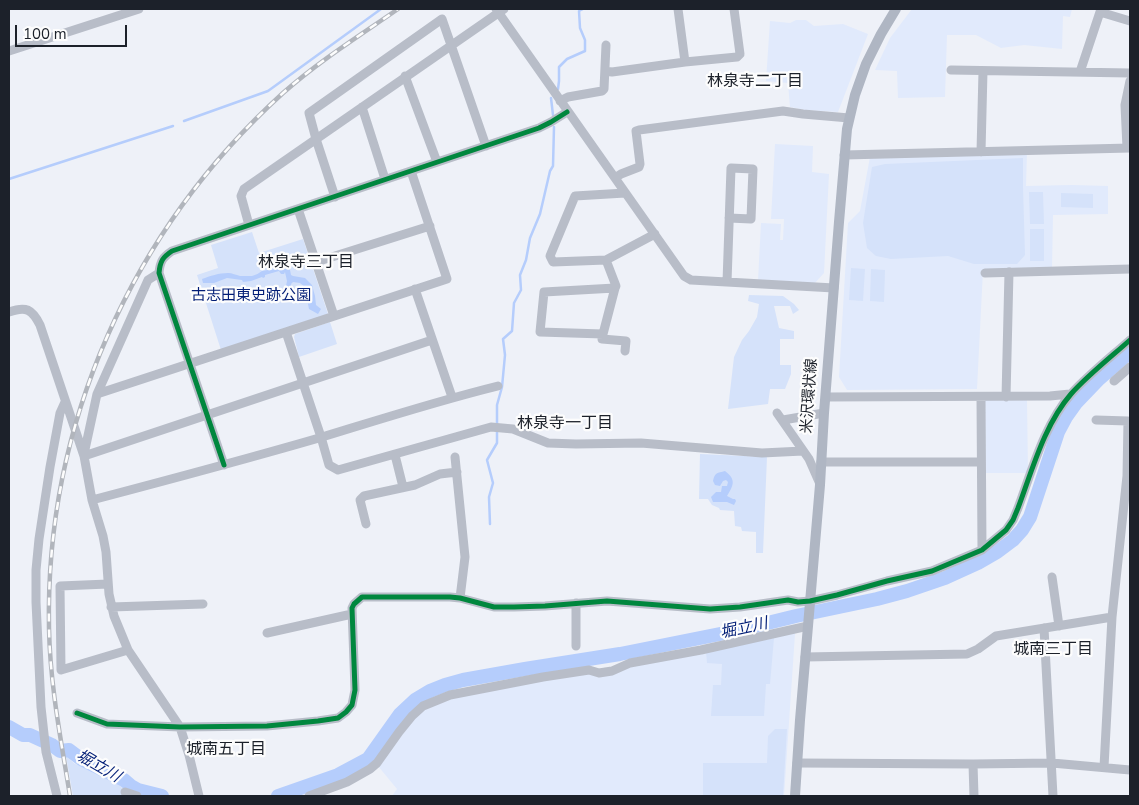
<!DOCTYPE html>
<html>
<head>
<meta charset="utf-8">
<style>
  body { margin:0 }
  #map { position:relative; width:1139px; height:805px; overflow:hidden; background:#eef1f8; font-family:"Nunito Sans",sans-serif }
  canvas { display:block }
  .frame { position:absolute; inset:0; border:10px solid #1c212a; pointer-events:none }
  .scale { position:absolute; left:15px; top:25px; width:112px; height:22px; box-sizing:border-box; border:2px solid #1c212a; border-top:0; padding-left:6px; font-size:15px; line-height:18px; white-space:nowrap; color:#1c212a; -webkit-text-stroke:4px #fdfdfd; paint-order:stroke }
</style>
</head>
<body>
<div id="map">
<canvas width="1139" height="805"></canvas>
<div class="frame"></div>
<div class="scale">100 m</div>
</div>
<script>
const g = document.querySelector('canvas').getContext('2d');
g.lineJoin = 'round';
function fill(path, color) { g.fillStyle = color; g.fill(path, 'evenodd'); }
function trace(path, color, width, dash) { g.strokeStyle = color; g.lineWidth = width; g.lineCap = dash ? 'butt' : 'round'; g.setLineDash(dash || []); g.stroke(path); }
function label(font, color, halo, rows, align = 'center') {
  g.font = font + ' "Nunito Sans","Noto Sans JP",sans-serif'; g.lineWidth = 4.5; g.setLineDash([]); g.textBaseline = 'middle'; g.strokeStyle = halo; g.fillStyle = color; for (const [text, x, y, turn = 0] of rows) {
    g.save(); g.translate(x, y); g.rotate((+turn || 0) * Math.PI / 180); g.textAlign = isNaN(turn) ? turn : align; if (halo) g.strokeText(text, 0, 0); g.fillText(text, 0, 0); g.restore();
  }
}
fill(new Path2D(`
  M912,9H1072L1070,17L1063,16L1062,49L1024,45L1001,48L976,35H947L945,97L898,98L897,71L875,70L890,38Z
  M796,20H806L814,26L843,24L868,34L838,112L805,110L790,107L788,83L766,81L770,21L790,23Z
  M775,144L813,146L812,172L829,174L824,273L814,284L758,281L761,223L781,224L780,240H783L784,219H771Z
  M1027,152L1026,186L1072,185L1108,186V214L1053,215L1052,268L983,270L977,389L847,390L839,377L848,223L860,211L870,157Z
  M985,400H1027L1028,473H986Z
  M794,633L795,634L784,796H392L397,789L378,766L407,725L422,711L444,699Z`), '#e1eafc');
fill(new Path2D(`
  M1023,158V187L1025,255L1017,264H974L948,256L891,259L876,256L867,248L863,223L872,167L885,164Z
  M1029,192H1043L1044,224H1030Z
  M1061,193L1093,194V208L1061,207Z
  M1030,229H1044V261H1030Z
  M252,232L259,253L303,239L328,314L221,350L197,275L218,268L211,245Z
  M851,268L865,269L863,301L849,300Z
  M871,269L885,270L884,302L870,301Z
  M749,295L783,296L794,304L799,310L793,314L790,306H774L779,328L794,331V339H780V365H791V374L785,389H770L768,404L728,409L734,357L742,340L749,331L757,317L759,304L748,301Z
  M330,322L337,344L299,357L294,337L295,334Z
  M700,454L767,457L763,553H756V532L742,531L741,527L735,526L734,511L720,510L719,508L712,505L708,499H699Z
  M774,638L770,684H766L764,716H711L713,685H721L722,664L707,663L706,651Z
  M775,729H787L783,796H703V763H767L768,736Z
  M66,756L75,764L117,781L124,791L122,796H73Z`), '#d5e2fa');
fill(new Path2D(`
  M288,263L290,265V270L291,275L293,276L305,278L312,285L315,296L316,305L321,309L318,314L309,309L308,304L311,299L310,291L300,283L293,282L291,284L292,288L288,289L286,286L287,281L285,272L284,274H281L279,271L265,275V277L263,278L262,277L251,281L243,282L242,280L227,278L214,283H203L202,279C210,276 219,273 228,273C232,273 236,275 240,276C243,276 249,276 252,276C256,275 259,273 262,271C268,270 273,269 278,269Z
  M725,471C737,480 733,486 727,496L733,499H735L736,501L734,505L727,502H713L711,497L716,492H721L722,486H727L728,482L726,480L723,481L720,486L715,485L713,481C715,472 717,473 725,471Z`), '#b5cdfc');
trace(new Path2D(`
  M558,89L559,81V67L567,59L585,51V40L580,28L579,11L583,9
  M551,98L553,115
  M184,121L268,91L381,9
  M9,179L173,126
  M490,524L489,497L493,483L487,460L497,443V405L502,387L505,355L503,339L512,331L514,303L521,290L520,275L526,260L530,238L540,214L550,171L553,166L554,127`), '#b5cdfc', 2.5);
trace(new Path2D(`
  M9,727L23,735H30L52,745L60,751L69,750L81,759L124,780L131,786L138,790L162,796
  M278,796L338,775L368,759L400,714L415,700L430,691L445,685L463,680L525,669L620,654L735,631L796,616L877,599L907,591L945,578L978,563L997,552L1013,540L1022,530L1030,517L1058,432L1066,417L1076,403L1099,379L1130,352`), '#b5cdfc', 14);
trace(new Path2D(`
  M496,9L684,276L691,280L834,288
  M678,9L685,62
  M9,51L139,9
  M951,70L1130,73
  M605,71L612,72L685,62L737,57L740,54L734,9
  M1080,72L1100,12L1130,21
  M405,76L437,162
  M560,101L568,97L602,91L604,89L606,45
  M362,107L385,179
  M1127,148L1125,105L1130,81
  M981,152L983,71
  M844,155L1130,148
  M615,178L621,174L639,167L640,164L636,131L639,130L783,111L803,114L849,118
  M335,197L316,139L309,113L442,19L486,146
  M298,209L334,316
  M249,225L241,196L244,189L504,9
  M606,260L553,262L550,256L575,196L625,193
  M316,262L430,226
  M985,273L1130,269
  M727,282L731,168L753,169L751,219L729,218
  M615,288L544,292L540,332L603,334L615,288L616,286L606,260L655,234
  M415,289L452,397
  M9,312C26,306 32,309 40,325L84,456L92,500L103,536L106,552L109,594L114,616L128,650L180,727L189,755L199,796
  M286,332L321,437L329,465L338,470L491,427L513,429L548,443L576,444L641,443L762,453L803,451
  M602,334V339L626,341L625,351
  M1114,381L1130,367
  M97,394L447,279L411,171
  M826,397L1050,396L1070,394
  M981,397L982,550
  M1006,397L1009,272
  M777,413L809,459L820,484
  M783,420L824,413
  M1096,420L1128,421L1127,476
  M84,454L97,394L148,280L159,273
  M395,455L403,487
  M84,456L432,340
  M455,457L465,557L460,598
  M821,462H981
  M224,465L159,273C160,261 163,257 172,251L539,128L551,122L567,112
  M92,500C168,480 243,460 319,438C378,420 437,401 498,386
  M366,524L360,500L364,496L415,485L440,474L457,472
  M1052,577L1059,626
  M108,584L60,586L61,670L128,650
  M111,607L203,604
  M1044,628L1053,796
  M267,633L352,614
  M576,646V603
  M805,657L967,654L978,649L996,636L1112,617
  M77,713L107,724L180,727L267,726L318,721L338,718L346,712L352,705L355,690L352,608L354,604L362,597H450L460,598L494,607H514L545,606L607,601L710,609L740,607L788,600L798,602L810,601L837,595L887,581L932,571L982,550L1006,530L1013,520L1018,508C1032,471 1044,425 1071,394C1088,375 1111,357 1130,340
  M797,763L973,764L1052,763L1130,770
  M973,764L974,796
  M1104,767L1112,617L1127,476L1130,475
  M125,792L137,796
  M57,796L46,752L41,707L36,602V570L39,539L50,467L60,413L65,402
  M309,796L347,782L370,769L377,763L399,732L412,716L423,706L450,695L543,677L589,670L599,673L612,671L630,663L701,650L808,626`), '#b8bdc8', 9);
trace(new Path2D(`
  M795,796L800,720L820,485L824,413L839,222L847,129L855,95L866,64L881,34L896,9`), '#afb6c3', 10);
const rail = new Path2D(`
  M70,796C61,740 50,685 49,628C45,423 132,230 283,93C319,61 359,36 398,9`);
trace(rail, '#b1b5bc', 4.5);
trace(rail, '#fdfdfd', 2.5, [8]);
trace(new Path2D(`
  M224,465L159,273C160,261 163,257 172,251L539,128L551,122L567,112
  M77,713L107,724L180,727L267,726L318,721L338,718L346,712L352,705L355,690L352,608L354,604L362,597H450L460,598L494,607H514L545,606L607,601L710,609L740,607L788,600L798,602L810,601L837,595L887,581L932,571L982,550L1006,530L1013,520L1018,508C1032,471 1044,425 1071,394C1088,375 1111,357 1130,340`), '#00873e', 5);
label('15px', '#021d76', '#fdfdfd', [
  ["古志田東史跡公園",251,296]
]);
label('15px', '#1c212a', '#fdfdfd', [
  ["米沢環状線",810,396,-86]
]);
label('16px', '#1c212a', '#fdfdfd', [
  ["林泉寺二丁目",755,82],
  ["林泉寺三丁目",306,263],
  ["林泉寺一丁目",565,424],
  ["城南三丁目",1053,650],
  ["城南五丁目",226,750]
]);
label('italic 16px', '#021e77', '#fdfdfd', [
  ["堀立川",744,629,-12],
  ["堀立川",98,767,30]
]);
</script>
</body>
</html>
